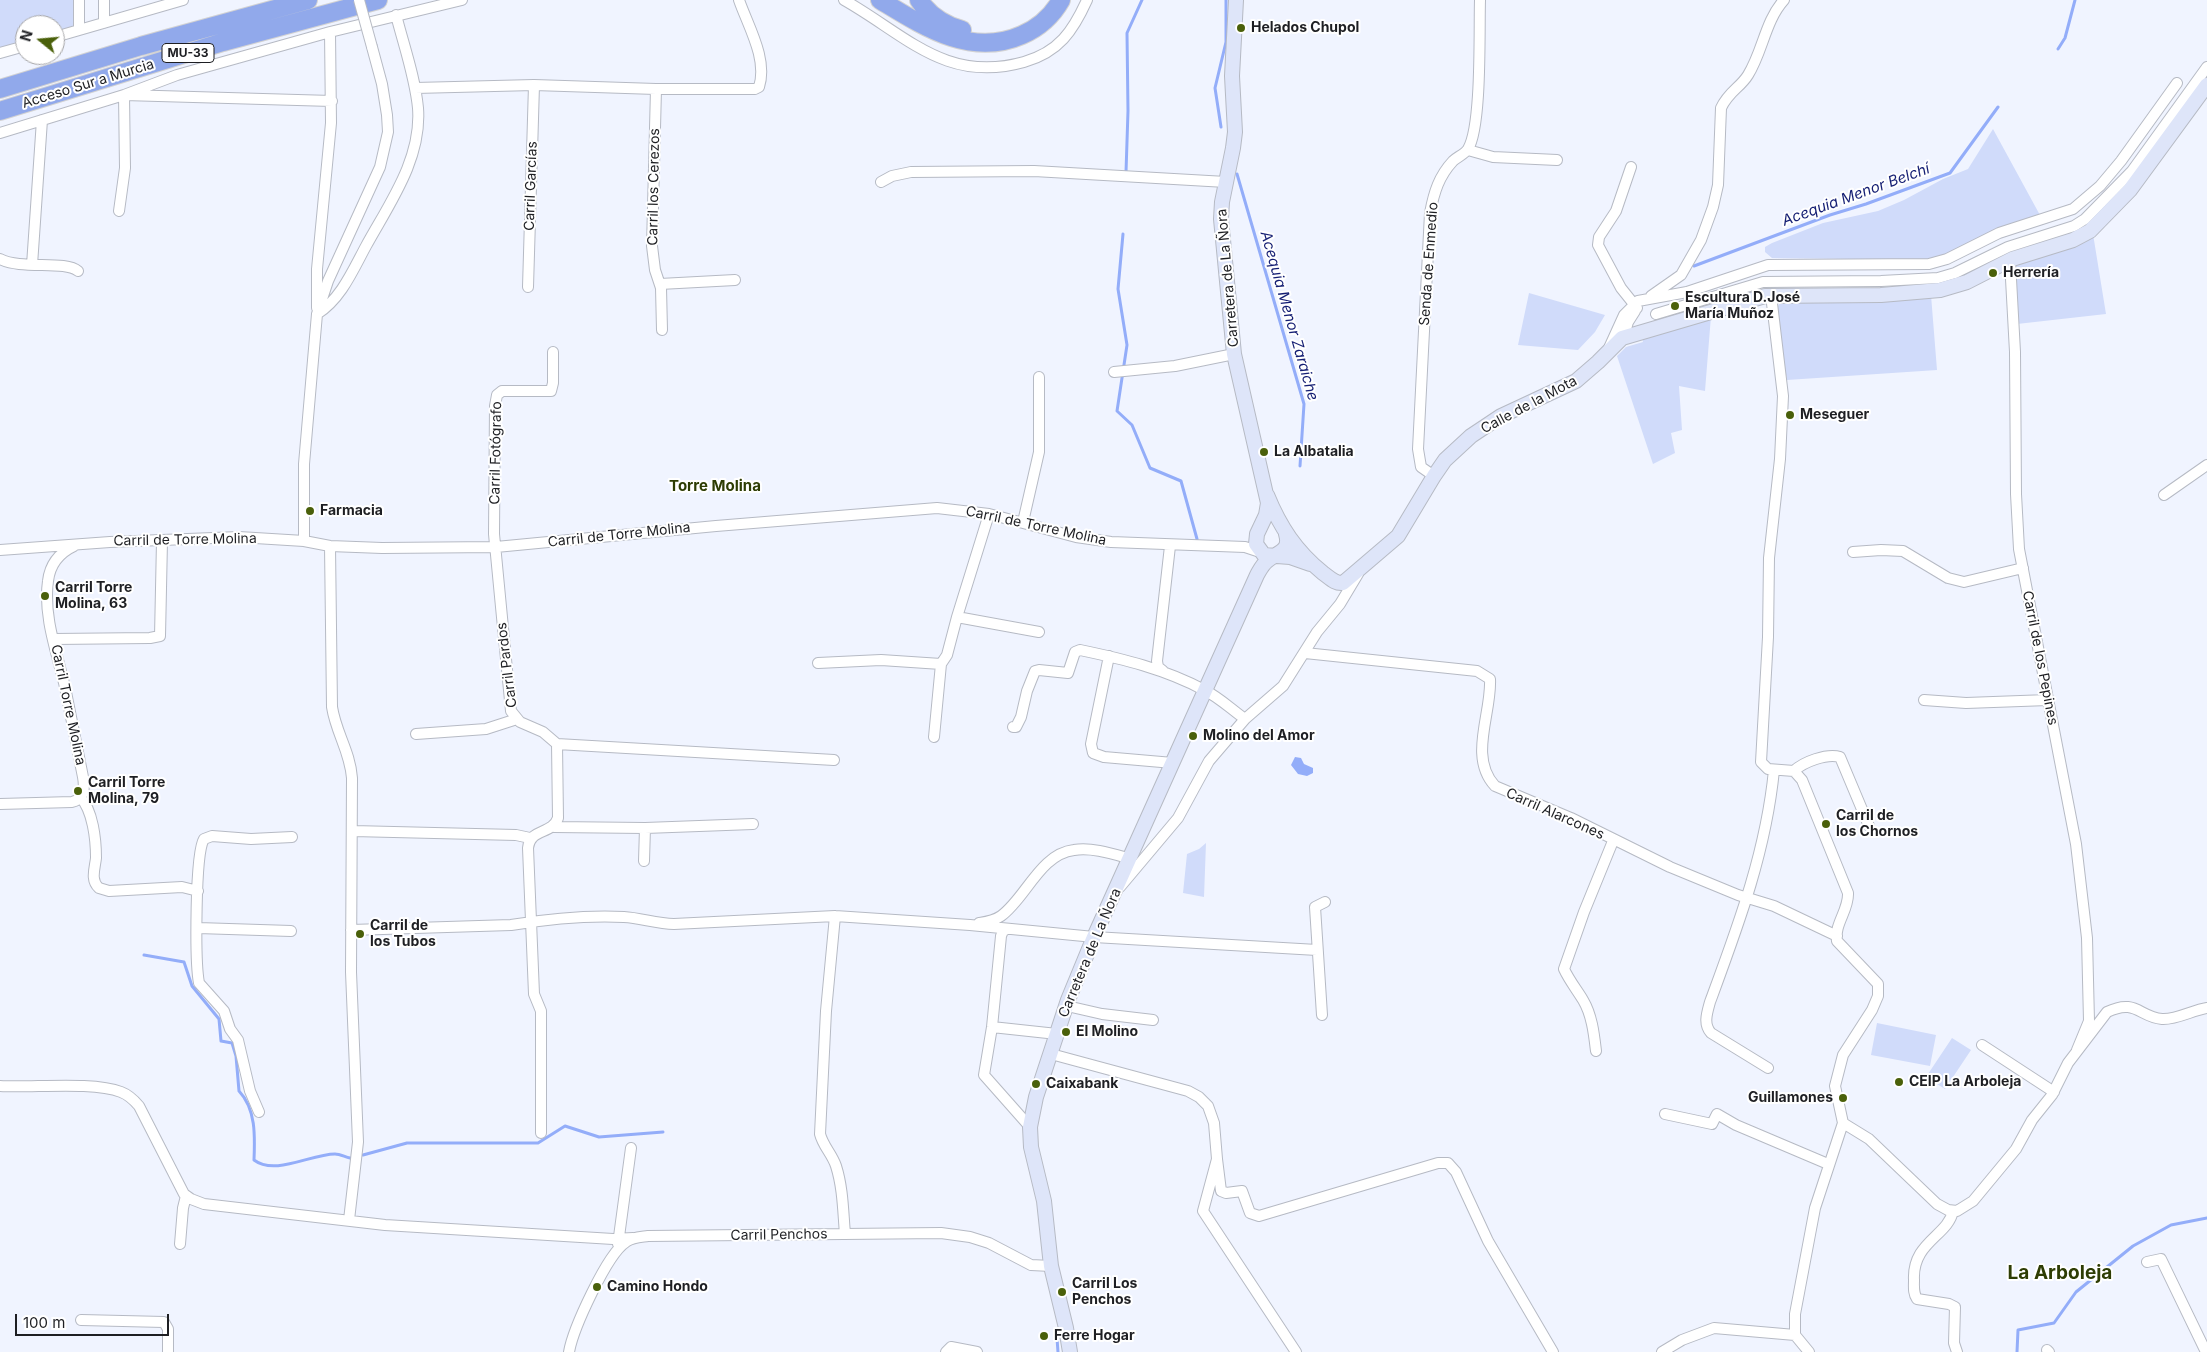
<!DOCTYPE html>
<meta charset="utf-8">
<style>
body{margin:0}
#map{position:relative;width:2207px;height:1352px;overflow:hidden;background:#f0f4ff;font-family:Inter,sans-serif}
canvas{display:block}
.north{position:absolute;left:15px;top:15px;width:50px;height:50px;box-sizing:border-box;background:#fff;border:1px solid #a5a5a7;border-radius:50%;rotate:287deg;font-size:14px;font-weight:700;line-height:20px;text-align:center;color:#1e1f23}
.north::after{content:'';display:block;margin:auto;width:18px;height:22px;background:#4a600a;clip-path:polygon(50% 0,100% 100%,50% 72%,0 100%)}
.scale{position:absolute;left:15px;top:1314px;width:154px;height:22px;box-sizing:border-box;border:2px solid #1e1f23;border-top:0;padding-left:6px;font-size:15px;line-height:18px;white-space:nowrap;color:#1e1f23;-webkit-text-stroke:4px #fff;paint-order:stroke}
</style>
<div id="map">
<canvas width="2207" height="1352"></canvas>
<div class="north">N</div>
<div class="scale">100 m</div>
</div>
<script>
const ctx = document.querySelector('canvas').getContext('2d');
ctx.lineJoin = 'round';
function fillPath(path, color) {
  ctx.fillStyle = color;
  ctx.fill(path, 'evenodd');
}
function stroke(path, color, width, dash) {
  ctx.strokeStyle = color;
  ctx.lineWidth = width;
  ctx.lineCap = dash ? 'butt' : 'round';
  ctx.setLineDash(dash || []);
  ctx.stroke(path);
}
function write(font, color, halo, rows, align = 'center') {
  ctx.font = font + ' Inter,sans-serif';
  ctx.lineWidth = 4;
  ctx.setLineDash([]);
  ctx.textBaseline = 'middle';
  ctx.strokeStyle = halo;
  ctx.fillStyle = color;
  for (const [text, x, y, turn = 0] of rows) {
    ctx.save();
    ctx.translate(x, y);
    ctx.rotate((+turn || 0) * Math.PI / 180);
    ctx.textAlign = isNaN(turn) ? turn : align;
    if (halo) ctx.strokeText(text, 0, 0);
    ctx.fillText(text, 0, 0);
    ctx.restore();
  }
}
fillPath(new Path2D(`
 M0 0H79V30L55 37V25H25V46L0 53Z
 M1993 129 2041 217 1997 228 1947 255 1927 260 1772 258 1765 252V247L1772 243 1823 223 1878 211 1904 200 1943 179 1968 169Z
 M2093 234 2106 314 2017 324 2014 263Z
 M1529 293 1605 315 1595 332 1578 350 1518 345Z
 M1931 295 1937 370 1787 380 1775 312 1779 304 1784 301Z
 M1711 316 1705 391 1679 386 1682 430 1671 433 1675 453 1653 464 1617 356 1626 347 1643 342 1642 336Z
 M1206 843 1204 897 1183 893 1187 854 1199 849Z
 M1877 1023 1936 1035 1930 1066 1871 1055Z
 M1952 1038 1971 1050 1945 1089 1926 1077Z`), '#d0dbfa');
fillPath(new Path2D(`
 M1295 757 1301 758 1304 764 1313 768V773L1307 776 1298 774 1291 765Z`), '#93adf9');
stroke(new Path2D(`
 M2058 49 2065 38 2075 0
 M1221 127 1215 88 1226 42V0
 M1126 172 1128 111 1127 33 1142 0
 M1237 174 1304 404 1300 466
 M1123 234 1118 289 1127 345 1117 411 1132 425 1150 468 1181 481 1197 539
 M1694 266 1830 215 1866 204 1950 173 1998 107
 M144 955 184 962 192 986 219 1019 221 1041 232 1043 236 1056 239 1091C256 1109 255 1136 254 1160 275 1176 311 1154 335 1154 340 1154 345 1157 350 1158
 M363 1155 407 1143H538L565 1126 599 1137 663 1132
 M1057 1338 1058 1352
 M2017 1352 2018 1330 2054 1323 2076 1292 2133 1246 2171 1225 2207 1218`), '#93adf9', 3);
const street = new Path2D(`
 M79 0V30
 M104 0V23
 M844 0C906 35 946 84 1024 62 1059 52 1073 31 1087 0
 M55 37 183 0
 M0 53 25 46
 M415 88 534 85 656 89H755L759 87C768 59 748 26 739 0
 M656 89 652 246 655 270 661 288 662 330
 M0 133 124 95 177 75 330 32 462 0
 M1468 150 1493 157 1557 160
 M1631 167 1616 211 1599 237 1598 245 1621 288 1637 308
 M881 182 892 176 911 172 1034 171 1226 182
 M119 211 125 168 124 95 332 101
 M0 259C21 270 65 260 78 271
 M2010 261 2015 352 2016 494 2019 549 2076 844 2087 938 2089 1021 2077 1050
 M32 265 42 120
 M660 284 735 280
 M528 287 534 85
 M1771 295 1783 396 1780 459 1769 558 1768 637 1761 762 1768 769 1794 771 1802 780 1848 893C1849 910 1834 924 1837 941L1878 984V996L1872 1010 1843 1055 1835 1086 1843 1123 1815 1208 1795 1314V1335L1809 1352
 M1651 296 1681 275 1701 240 1713 207 1718 185 1721 108C1729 91 1740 88 1748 75 1763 51 1765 21 1784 0
 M317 308V269L331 123 330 32
 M317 314C341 299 353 270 366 246 389 204 422 159 418 108 415 77 404 46 396 15
 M1656 314 1763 282 1881 281 1938 278 1955 273 2008 247 2074 226 2085 219 2132 171 2207 67
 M1624 336 1628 322 1635 311
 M1609 348 1624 315 1638 301 1687 292 1768 265 1929 264 1947 259 1999 233 2073 209 2100 186 2121 161 2177 83
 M1114 372 1175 366 1234 354
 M1434 476 1421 467 1418 449 1430 213C1434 192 1439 176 1453 161 1457 157 1465 154 1468 149 1482 126 1479 30 1480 0
 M2164 495 2207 465
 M1023 522 1039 452V377
 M304 541V464L317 314 328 281 380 167 388 132 387 115 382 84 372 47
 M330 546 332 707C336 733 350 751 352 778L351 972 358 1142 349 1220
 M0 550 110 542 239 537 304 541 330 546 382 548 496 547 716 526 937 508 989 514 1076 537 1111 542 1245 547 1260 552
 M1853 552 1881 550 1903 551 1948 578 1964 582 2023 568
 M957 617 989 514
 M54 639 150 638 160 636 162 541
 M1305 653 1477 671 1490 679C1492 713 1468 757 1495 786L1571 818 1670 867 1738 895 1774 906 1837 936
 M1109 656 1091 744 1093 753 1104 757 1173 763
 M818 663 881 660 941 664 934 737
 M941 664 947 655 957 617 1039 632
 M1163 671 1158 667 1157 661 1170 546
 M1924 700 1966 703 2048 700
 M1013 727H1016L1021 717 1027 691 1035 671 1039 670 1068 673 1075 652 1080 650C1123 659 1165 669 1204 690 1219 697 1232 710 1245 719
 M416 734 486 729 517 719
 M557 744 834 760
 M1794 771C1803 762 1827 753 1840 757L1869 826
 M80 797C93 810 96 840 96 858 95 868 90 880 99 888L109 891 182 887 198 891
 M0 804 72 802C84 799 85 788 83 777 77 747 71 717 65 687 57 653 43 616 48 581 50 564 59 553 74 546
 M554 827 645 828 644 861
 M645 828 753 824
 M353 831 516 835 530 838
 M1120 887 1178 818 1209 761 1245 719 1283 686 1317 632 1340 604 1358 574
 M835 916 826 1011 820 1134C823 1146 832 1154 836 1166 843 1188 843 1211 845 1234
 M979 923C986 922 994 921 1001 916 1026 898 1040 854 1074 850 1092 847 1113 854 1131 859
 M198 928 291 931
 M1007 929 1003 931 1001 936 992 1027 984 1075 1030 1127
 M351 930 511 925C548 919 586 915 624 917 641 918 657 924 674 924L835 916 970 925 1094 937 1317 950
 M1067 1006 1102 1014 1153 1020
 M1322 1015 1315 907 1325 902
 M992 1027 1057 1034
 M1982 1045 2054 1092
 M1596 1051C1594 1034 1592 1015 1583 1000 1577 990 1569 980 1564 969L1584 912 1613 841
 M1051 1054 1188 1091 1199 1097 1208 1106 1214 1123 1217 1159 1203 1211 1296 1352
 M1768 1068 1711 1033C1703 1024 1707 1013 1710 1002 1738 926 1766 852 1774 770
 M0 1086C32 1088 93 1081 121 1092 129 1095 134 1100 139 1106L184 1194 191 1199 204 1204 385 1225 613 1239 633 1238
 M259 1112 250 1091 238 1040 230 1029 224 1011 199 983C195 962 195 853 204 839L212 836 251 839 292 837
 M1665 1114 1712 1124 1717 1114 1736 1125 1828 1164
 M1843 1123 1869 1139 1937 1204 1948 1210 1957 1211 1973 1201 2016 1149 2032 1120 2052 1095 2068 1063 2107 1012C2136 998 2139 1017 2162 1019 2176 1020 2193 1010 2207 1008
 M541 1133V1011L534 994 528 848C530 828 552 835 558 818L557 744 543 732 520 722 511 711 494 534 495 406 497 395 502 391H551L553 383V352
 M1217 1159 1221 1191 1226 1193 1242 1191 1250 1213 1259 1216 1438 1163H1448L1456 1172 1488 1241 1553 1352
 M1953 1211C1948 1236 1912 1242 1914 1280 1914 1287 1913 1293 1917 1299L1949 1304 1955 1307 1954 1343 1957 1352
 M180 1244 183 1208 186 1196
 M618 1244 631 1148
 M2147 1262 2161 1259 2206 1352
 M81 1320 164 1322 168 1329V1352
 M2047 1350 2049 1352
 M569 1352C573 1329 607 1254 626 1242 632 1237 641 1237 648 1236L941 1233 970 1237 989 1243 1031 1265 1051 1266
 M946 1352 951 1347 977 1352
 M1662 1352 1682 1340 1714 1328 1795 1335`);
const secondary = new Path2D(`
 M1236 0 1232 76 1235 132 1233 148 1222 202 1221 219 1234 354 1268 503 1266 515 1257 534 1256 544 1264 555 1290 557 1310 564
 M1267 495C1280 527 1296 551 1323 573 1330 578 1335 584 1343 583L1398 536 1434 476 1445 460 1471 436 1501 416 1576 381 1598 362 1622 338 1765 296 1881 295 1940 290 1967 282 2012 259 2073 240 2090 231 2130 190 2207 85
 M1070 1352 1066 1328 1051 1266 1044 1201 1031 1147 1030 1127 1036 1097 1068 1000 1094 937 1257 575C1260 570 1262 565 1267 561 1278 552 1291 551 1286 534`);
const highway = new Path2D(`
 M880 0C923 26 970 58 1022 35 1038 28 1052 16 1061 0
 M919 0C929 15 944 25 962 30
 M0 89 141 46 308 0
 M0 111 223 42 378 0`);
stroke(street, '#b6bac4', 12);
stroke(secondary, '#b6bac4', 16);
stroke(highway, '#d2d2d3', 20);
stroke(street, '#fff', 10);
stroke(secondary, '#dee5f9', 14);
stroke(highway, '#91a9eb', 18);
const streetBridge = new Path2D(`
 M359 0 372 47`);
stroke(streetBridge, '#b6bac4', 12, []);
stroke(streetBridge, '#fff', 10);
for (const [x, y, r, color] of [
 [1241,28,5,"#4a600a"],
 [1993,273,5,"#4a600a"],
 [1675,306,5,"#4a600a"],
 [1790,415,5,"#4a600a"],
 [1264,452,5,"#4a600a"],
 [310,511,5,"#4a600a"],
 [45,596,5,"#4a600a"],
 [1193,736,5,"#4a600a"],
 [78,791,5,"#4a600a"],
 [1826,824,5,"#4a600a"],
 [360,934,5,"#4a600a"],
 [1066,1032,5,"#4a600a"],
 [1899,1082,5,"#4a600a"],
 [1036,1084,5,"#4a600a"],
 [1843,1098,5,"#4a600a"],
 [597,1287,5,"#4a600a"],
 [1062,1292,5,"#4a600a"],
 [1044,1336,5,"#4a600a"]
]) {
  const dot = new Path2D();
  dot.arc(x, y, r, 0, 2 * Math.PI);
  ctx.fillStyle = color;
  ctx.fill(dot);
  stroke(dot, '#fff', 2);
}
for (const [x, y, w] of [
 [188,53,52]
]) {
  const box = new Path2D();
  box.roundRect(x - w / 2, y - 9.5, w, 19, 4);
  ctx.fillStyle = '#fff';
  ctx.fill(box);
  stroke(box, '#1e1f23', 1);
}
write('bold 12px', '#1e1f23', null, [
 ["MU-33",188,53]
]);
write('bold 14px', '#1e1f23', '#fff', [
 ["Helados Chupol",1251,28],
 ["Herrería",2003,273],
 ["Escultura D.José",1685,298],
 ["María Muñoz",1685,314],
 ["Meseguer",1800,415],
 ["La Albatalia",1274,452],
 ["Farmacia",320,511],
 ["Carril Torre",55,588],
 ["Molina, 63",55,604],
 ["Molino del Amor",1203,736],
 ["Carril Torre",88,783],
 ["Molina, 79",88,799],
 ["Carril de",1836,816],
 ["los Chornos",1836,832],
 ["Carril de",370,926],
 ["los Tubos",370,942],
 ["El Molino",1076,1032],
 ["CEIP La Arboleja",1909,1082],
 ["Caixabank",1046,1084],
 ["Guillamones",1833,1098,"right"],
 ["Carril Los",1072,1284],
 ["Penchos",1072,1300],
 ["Camino Hondo",607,1287],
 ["Ferre Hogar",1054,1336]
], 'left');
write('14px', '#1e1f23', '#fff', [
 ["Acceso Sur a Murcia",88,84,-17],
 ["Carril Garcías",531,186,-88],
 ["Carril los Cerezos",654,187,-89],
 ["Senda de Enmedio",1429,264,-86],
 ["Carretera de La Ñora",1228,278,-95],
 ["Calle de la Mota",1529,405,-28],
 ["Carril Fotógrafo",496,453,-89],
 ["Carril de Torre Molina",1036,526,12],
 ["Carril de Torre Molina",619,535,-6],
 ["Carril de Torre Molina",185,540,-1],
 ["Carril de los Pepines",2040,658,79],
 ["Carril Pardos",507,665,-97],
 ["Carril Torre Molina",68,705,78],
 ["Carril Alarcones",1555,814,24],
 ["Carretera de La Ñora",1090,953,-67],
 ["Carril Penchos",779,1235,-1]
]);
write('italic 15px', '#141e73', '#fff', [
 ["Acequia Menor Belchí",1856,195,-20],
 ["Acequia Menor Zaraiche",1289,316,74]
]);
write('bold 15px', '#2e3d04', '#fff', [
 ["Torre Molina",715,486]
]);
write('bold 19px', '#2e3d04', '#fff', [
 ["La Arboleja",2060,1273]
]);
</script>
